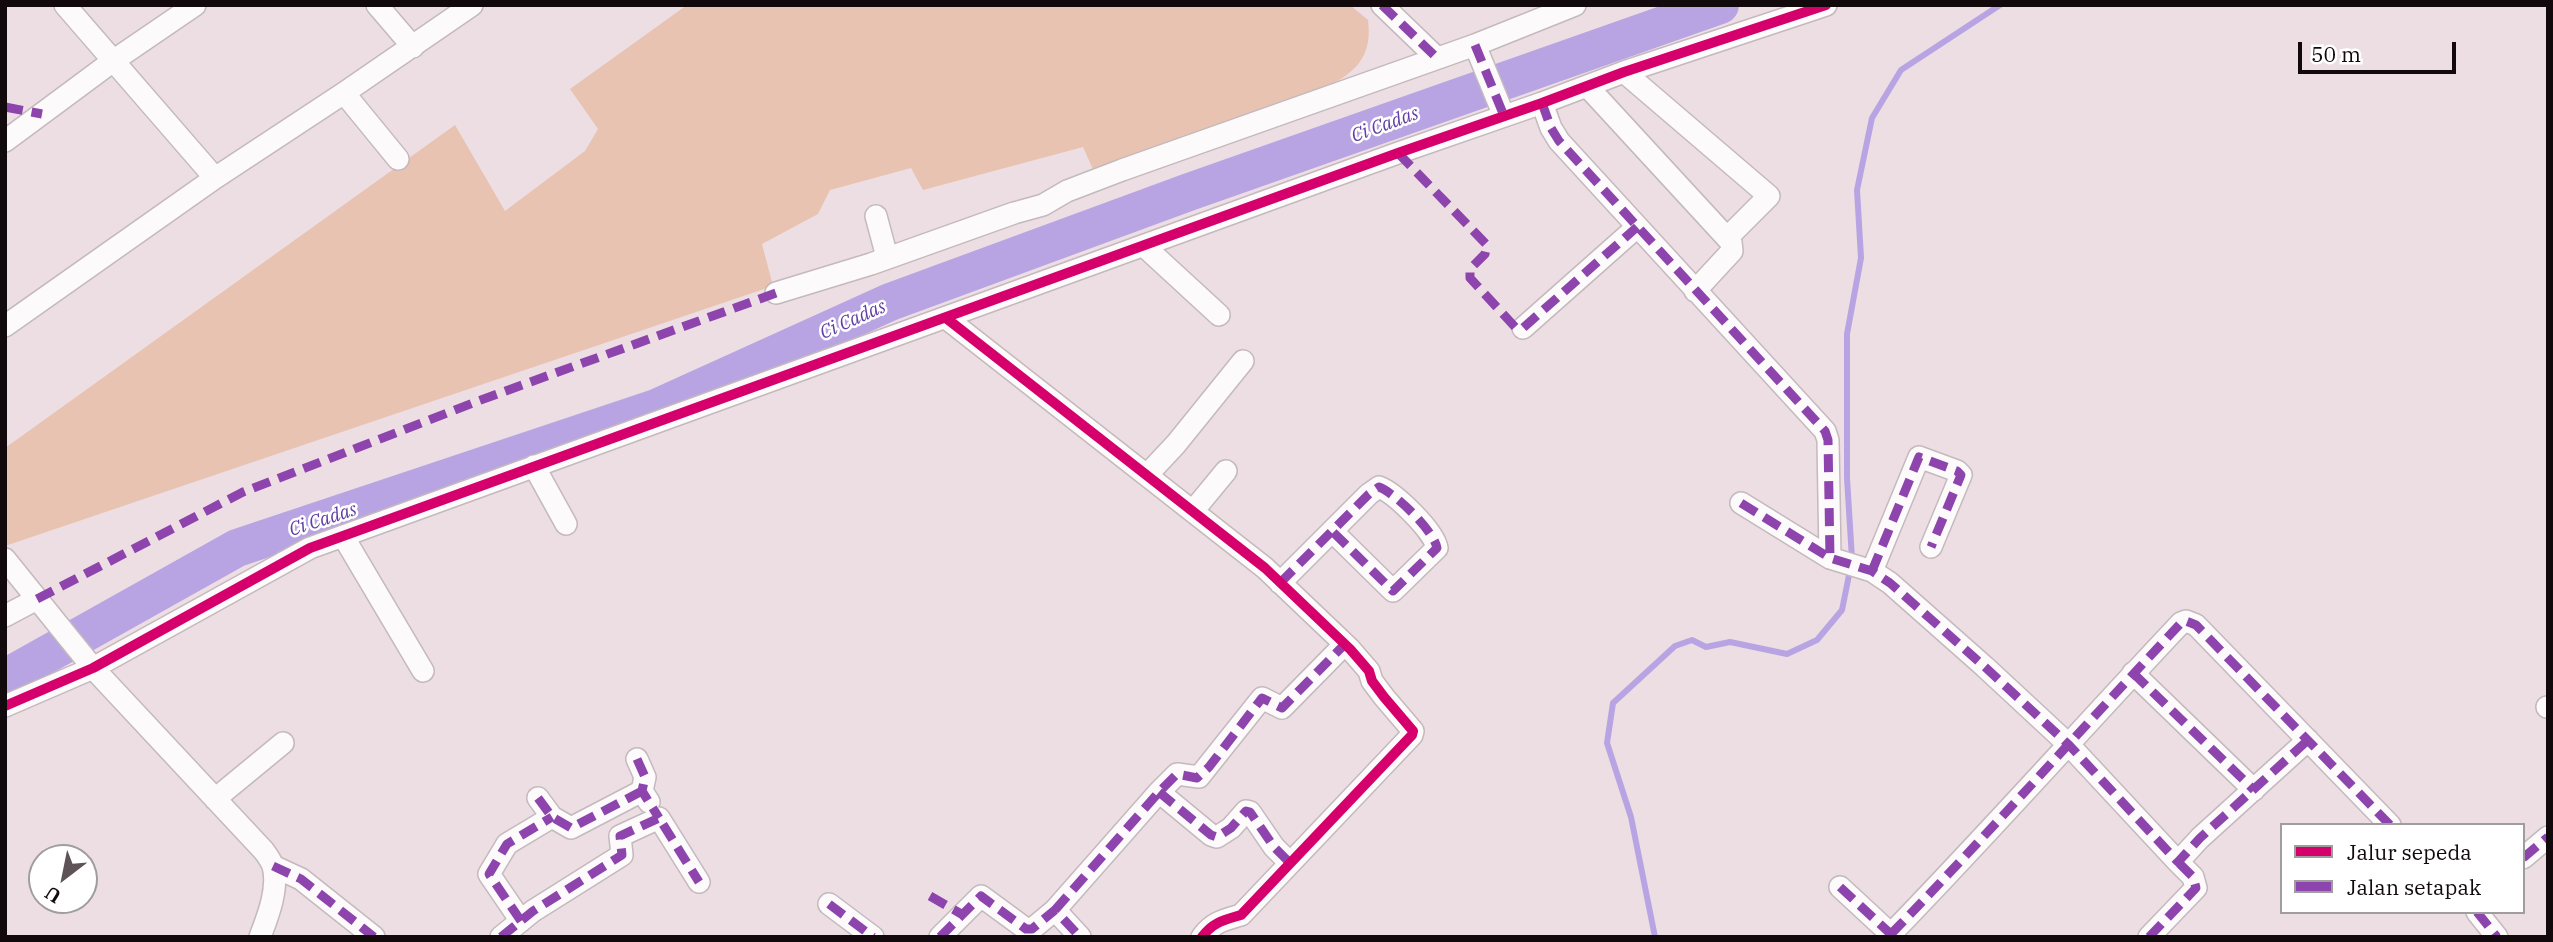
<!DOCTYPE html>
<style>
body{margin:0}
#map{position:relative;width:2553px;height:942px;overflow:hidden;background:#eddee3;font-family:"IBM Plex Serif",serif}
canvas{display:block}
.frame{position:absolute;inset:0;border:7px solid #11090c;pointer-events:none}
.legend{position:absolute;left:2280px;top:823px;width:245px;height:91px;box-sizing:border-box;background:#fff;border:2px solid #a09d9e;margin:0;padding:9px 12px;list-style:none;font-size:21px;color:#11090c}
.legend li{display:flex;align-items:center;gap:14px;height:35px}
.legend b{width:35px;border:2px solid #a09d9e}
.north{position:absolute;left:28px;top:844px;width:70px;height:70px;box-sizing:border-box;background:#fff;border:2px solid #a09d9e;border-radius:50%;rotate:212deg;font-size:19px;font-weight:700;line-height:28px;text-align:center;color:#11090c}
.north::after{content:'';display:block;margin:auto;width:24px;height:32px;background:#5e5457;clip-path:polygon(50% 0,100% 100%,50% 72%,0 100%)}
.scale{position:absolute;left:2298px;top:42px;width:158px;height:32px;box-sizing:border-box;border:4px solid #11090c;border-top:0;padding-left:9px;font-size:21px;line-height:24px;white-space:nowrap;color:#11090c;-webkit-text-stroke:5px #fff;paint-order:stroke}
</style>
<div id="map">
<canvas width="2553" height="942"></canvas>
<div class="frame"></div>
<ul class="legend">
<li><b style="height:9px;background:#d6006c"></b>Jalur sepeda</li>
<li><b style="height:9px;background:#8e44ad"></b>Jalan setapak</li>
</ul>
<div class="north">U</div>
<div class="scale">50 m</div>
</div>
<script>
const ctx = document.querySelector('canvas').getContext('2d');
ctx.lineJoin = 'round';
function fillPath(path, color) {
  ctx.fillStyle = color;
  ctx.fill(path, 'evenodd');
}
function stroke(path, color, width, dash) {
  ctx.strokeStyle = color;
  ctx.lineWidth = width;
  ctx.lineCap = dash ? 'butt' : 'round';
  ctx.setLineDash(dash || []);
  ctx.stroke(path);
}
function write(font, color, halo, rows, align = 'center') {
  ctx.font = font + ' "IBM Plex Serif",serif';
  ctx.lineWidth = 5;
  ctx.setLineDash([]);
  ctx.textBaseline = 'middle';
  ctx.strokeStyle = halo;
  ctx.fillStyle = color;
  for (const [text, x, y, turn = 0] of rows) {
    ctx.save();
    ctx.translate(x, y);
    ctx.rotate((+turn || 0) * Math.PI / 180);
    ctx.textAlign = isNaN(turn) ? turn : align;
    if (halo) ctx.strokeText(text, 0, 0);
    ctx.fillText(text, 0, 0);
    ctx.restore();
  }
}
fillPath(new Path2D(`
 M687 5H1350L1368 20C1374 65 1346 77 1312 95L1095 174 1083 147 923 190 911 168 830 190 818 214 762 244 773 286 5 546V448L455 125 505 211 585 151 598 129 570 89Z`), '#e8c3b2');
stroke(new Path2D(`
 M1852 559 1847 478V334L1861 258 1857 190 1872 118 1901 70 2000 5
 M1655 937 1631 817 1607 743 1613 703 1675 646 1692 640 1706 647 1730 642 1787 654 1817 640 1842 610 1850 570`), '#b8a4e3', 6);
stroke(new Path2D(`
 M5 678 237 548 656 408 890 302 1189 192 1720 5`), '#b8a4e3', 38);
const minor = new Path2D(`
 M377 5 413 47
 M1382 5 1436 57
 M1475 45 1504 116
 M1624 72 1769 196 1727 238 1731 242 1732 251 1695 291
 M1587 86 1727 238
 M344 93 398 159
 M1542 103 1551 128 1559 141 1825 431 1828 440 1830 558
 M5 141 113 61 195 5
 M215 178 344 93 472 5
 M876 216 887 257
 M1144 246 1219 315
 M776 293 871 264 1014 213 1043 205 1067 191 1122 170 1475 45 1575 5
 M946 318 1265 568 1350 649 1369 671 1372 681 1384 697 1413 731 1412 735 1241 915C1224 920 1213 922 1202 937
 M5 326 215 178 65 5
 M1523 328 1637 227
 M534 466 566 524
 M1147 475 1176 444 1243 361
 M1741 503 1830 558 1872 571 1890 583 1985 667 2069 745 2178 862 2200 838 2308 740
 M1193 511 1226 471
 M343 536 423 671
 M5 559 93 668 264 851C267 855 271 861 273 866 279 888 268 916 260 937
 M1872 571 1919 457 1957 471 1961 475 1931 547
 M1280 583 1369 494 1379 487C1395 493 1434 531 1437 548L1393 591 1332 531
 M5 616 37 599
 M2133 673 2254 790
 M5 706 93 668 310 548 1398 153 1542 103 1624 72 1826 5
 M2547 707H2548
 M637 759 645 777 642 791 649 802
 M1159 792 1211 835 1217 837 1231 828 1246 811 1250 812 1274 847 1290 863
 M538 798 552 817 571 828 642 791
 M215 799 283 743
 M2523 858 2548 837
 M273 866 301 879 374 937
 M1840 887 1894 937
 M829 904 873 937
 M1055 910 1159 792 1177 774 1199 777 1262 698 1282 708 1344 645
 M2477 912 2497 937
 M521 921 489 874 507 844 552 817
 M1891 934C1990 832 2084 726 2181 623L2186 621 2196 625 2390 825
 M501 937 533 911 622 855 620 836 659 818 699 882
 M940 937 981 896 1026 929H1032L1055 910 1080 937
 M2149 937 2196 888 2193 877 2178 862`);
stroke(minor, '#c4b9bc', 24);
stroke(minor, '#fcfafb', 21);
stroke(new Path2D(`
 M1382 5 1436 57
 M1475 45 1504 116
 M1542 103 1551 128 1559 141 1825 431 1828 440 1830 558
 M5 107 42 114
 M1398 153 1487 245 1485 254 1470 269V278L1516 328H1523L1637 227
 M1741 503 1830 558 1872 571 1890 583 1985 667 2069 745 2178 862 2200 838 2308 740
 M1872 571 1919 457 1957 471 1961 475 1931 547
 M1280 583 1369 494 1379 487C1395 493 1434 531 1437 548L1393 591 1332 531
 M37 599 243 492 478 401 776 293
 M2133 673 2254 790
 M2547 707H2548
 M637 759 645 777 642 791 659 818
 M1159 792 1211 835 1217 837 1231 828 1246 811 1250 812 1274 847 1290 863
 M538 798 552 817 571 828 642 791
 M2523 858 2548 837
 M273 866 301 879 374 937
 M1840 887 1894 937
 M930 896 963 915
 M829 904 873 937
 M1055 910 1159 792 1177 774 1197 778 1209 767 1262 698 1282 708 1344 645 1350 649
 M2477 912 2497 937
 M521 921 489 874 507 844 552 817
 M1891 934C1990 832 2084 726 2181 623L2186 621 2196 625 2390 825
 M501 937 533 911 622 855 620 836 659 818 699 882
 M940 937 981 896 1026 929H1032L1055 910 1080 937
 M2149 937 2196 888 2193 877 2178 862`), '#8e44ad', 9, [18, 9]);
stroke(new Path2D(`
 M946 318 1265 568 1350 649 1369 671 1372 681 1384 697 1413 731 1412 735 1241 915C1224 920 1213 922 1202 937
 M5 706 93 668 310 548 1398 153 1542 103 1624 72 1826 5`), '#d6006c', 10);
write('italic 19px', '#603da4', '#fff', [
 ["Ci Cadas",1385,125,-20],
 ["Ci Cadas",853,320,-24],
 ["Ci Cadas",323,520,-18]
]);
</script>
